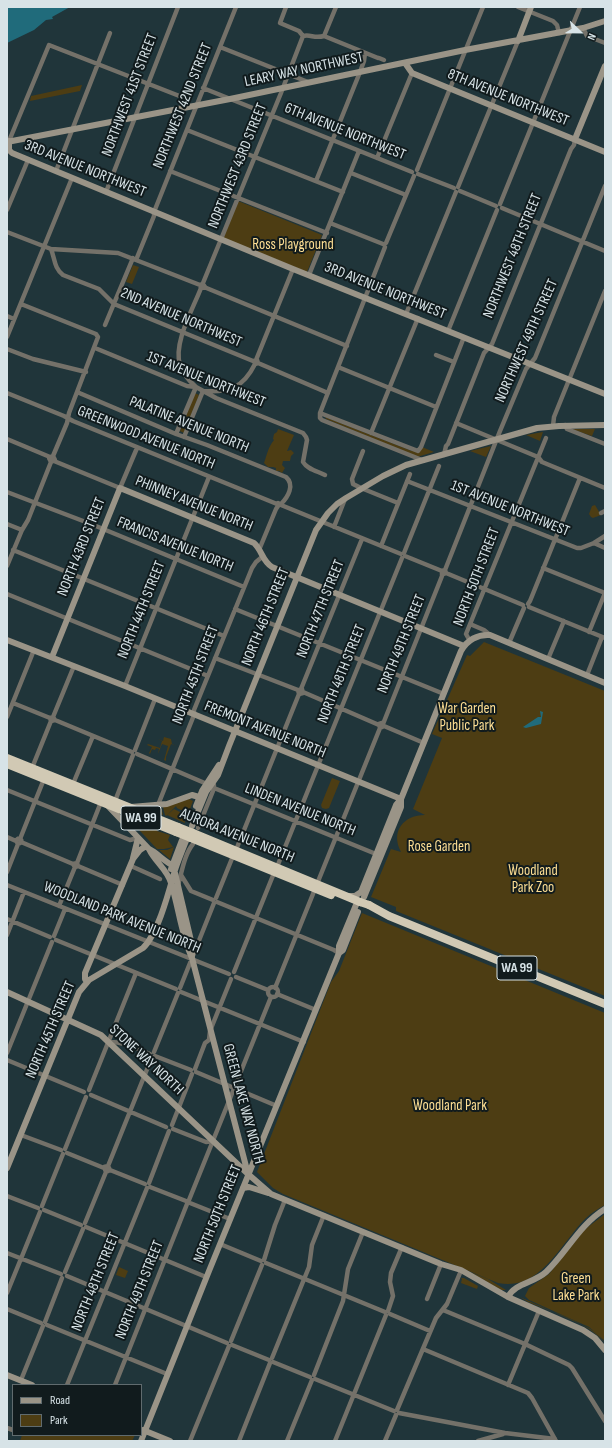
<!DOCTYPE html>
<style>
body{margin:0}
#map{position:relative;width:612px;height:1448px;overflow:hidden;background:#20353a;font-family:"Sofia Sans Condensed",sans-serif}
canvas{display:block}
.frame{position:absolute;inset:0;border:8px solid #d7e3e7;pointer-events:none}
.legend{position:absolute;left:12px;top:1384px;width:130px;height:52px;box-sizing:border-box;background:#111b1d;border:1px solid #606b6e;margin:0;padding:5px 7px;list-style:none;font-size:12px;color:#d7e3e7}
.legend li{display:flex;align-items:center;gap:8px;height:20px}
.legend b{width:20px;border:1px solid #606b6e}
.north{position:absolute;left:560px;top:12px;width:40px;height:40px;-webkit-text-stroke:3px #111b1d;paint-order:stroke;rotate:112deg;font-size:11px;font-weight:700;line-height:16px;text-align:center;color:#d7e3e7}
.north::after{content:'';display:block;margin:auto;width:14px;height:18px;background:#d7e3e7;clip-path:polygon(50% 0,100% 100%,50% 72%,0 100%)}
</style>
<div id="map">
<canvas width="612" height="1448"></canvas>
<div class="frame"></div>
<ul class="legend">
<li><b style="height:5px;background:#9a9487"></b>Road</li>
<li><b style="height:11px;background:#4d3d13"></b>Park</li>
</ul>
<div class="north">N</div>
</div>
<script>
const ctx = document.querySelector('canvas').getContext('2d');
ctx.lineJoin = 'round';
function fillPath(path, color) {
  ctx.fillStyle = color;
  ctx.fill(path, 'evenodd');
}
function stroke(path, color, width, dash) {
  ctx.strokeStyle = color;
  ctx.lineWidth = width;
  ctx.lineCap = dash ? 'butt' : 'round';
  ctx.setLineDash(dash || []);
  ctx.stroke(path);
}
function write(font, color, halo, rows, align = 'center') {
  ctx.font = font + ' "Sofia Sans Condensed",sans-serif';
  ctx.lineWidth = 4;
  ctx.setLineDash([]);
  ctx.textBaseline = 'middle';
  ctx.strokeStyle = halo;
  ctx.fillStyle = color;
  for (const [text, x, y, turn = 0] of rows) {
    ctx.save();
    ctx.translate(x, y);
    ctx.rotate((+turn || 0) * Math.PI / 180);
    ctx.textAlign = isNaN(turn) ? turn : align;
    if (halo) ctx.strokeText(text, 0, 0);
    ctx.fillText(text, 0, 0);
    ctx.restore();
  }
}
fillPath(new Path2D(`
 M82 85 80 91 30 101 31 96Z
 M238 201 322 235 307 272 223 238Z
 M133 265 139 267 132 284 126 282Z
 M195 393 199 395 184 433 180 431Z
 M325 417 412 451 422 447 434 452 417 457 326 419Z
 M278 429 294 435 287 451 291 450 294 453 291 456 290 461H283L282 465 285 468 282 473 279 471H276V468L273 467H268L264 463C267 455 268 447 274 440L273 439 274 434 277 432Z
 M571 429H595L592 436Z
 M543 432 540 441 526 435Z
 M491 446 486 457 470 451Z
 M595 505 601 515 593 518 591 517 589 514 592 506Z
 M484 642 605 691V996L396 911V907L371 897 391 849 401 852C390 831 404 815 425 815L413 809 442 738 432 734 467 655 470 656Z
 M164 737 171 739 172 744 177 746 171 744 166 757V761L164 760 168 746 162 744 158 754 159 749 156 748 155 750 152 749 150 754 149 753 152 747 147 745 148 744 160 748 162 741 158 739 163 741Z
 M332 778 340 781 329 808 326 809 322 808 321 805Z
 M189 799 193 801 187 817H186L183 811 177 808 176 806 166 816 165 815 163 807Z
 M161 807 163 815 157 813V814L150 810V808Z
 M174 809 182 813 185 819 183 820 185 821V823L167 815Z
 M127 817 151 827V828L154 830 155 829 157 830V831L170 835 168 840 173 847 164 849H157Z
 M174 847 170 859 159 850H167Z
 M362 913 605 1013V1205C598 1209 591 1213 585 1219 561 1243 540 1292 498 1283L283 1194 273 1188 257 1172 331 982 339 971Z
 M605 1214V1341L589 1327 529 1300 525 1296 529 1288 549 1274 584 1230Z
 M119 1267 128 1271 125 1278 116 1275Z
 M470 1272 488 1279 506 1290H501Z
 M461 1278H464L478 1286 477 1289 461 1283 462 1279Z
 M520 1297 589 1328C595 1332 601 1337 605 1343 586 1321 554 1313 528 1302Z
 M22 1435H135L132 1441H20Z`), '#4d3d13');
fillPath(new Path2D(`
 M7 7H70L52 17 53 19 46 20 34 30 7 43Z
 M540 711 543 712 541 724 526 728 523 727 538 717H541Z
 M533 867 535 868V872L530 878 528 877 529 868Z`), '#206b7b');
stroke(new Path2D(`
 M286 7 280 23 299 31 303 36
 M518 7 553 21 557 25 559 33
 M583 28 587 36 605 43
 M303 36C311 34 314 39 324 36L378 58
 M324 36 336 7
 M220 47 308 82
 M379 58 384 60
 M203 88 412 172
 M187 130 343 192
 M9 141 49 45 182 97 186 107
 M377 158 412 73
 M417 170 483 7
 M56 171 110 33
 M170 171 327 233
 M351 173 406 195
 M418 174 454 188
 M316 181 360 72 364 61 365 53
 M458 187 518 41
 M460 191 496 206
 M106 192 178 7
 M500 204 580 7
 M502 208 605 251
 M7 210 28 160
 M330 223 383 244
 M7 232 51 249C55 259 54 268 63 275L99 289 114 304 253 361
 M386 243 414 176
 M385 247 320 413V418L322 420 422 460
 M51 249 118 253 200 285
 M136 260 154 216V212L236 7
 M309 275 359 151
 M203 283 281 93 303 36
 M204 287 347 346
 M21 304 96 334 98 337 69 413 67 423 53 456
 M406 314 456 192
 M7 316 14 319
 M105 325 133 258
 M448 331 497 210
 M7 337 72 178
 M95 348 187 386 196 387 216 398 303 433 306 437 307 440 303 462C307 469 317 471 325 475
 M7 349 33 359 86 372
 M436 355 454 362
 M256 360 293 269
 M258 363 328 393
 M338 367 436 407
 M77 392 176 434 207 445 286 477C295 485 288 497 281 504
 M7 393 64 416 73 421 277 504
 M320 413 418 451 421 447 464 337
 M456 423 538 457 542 462 605 488
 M565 425 567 429 605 444
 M553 426 554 417 605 291
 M371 433 418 318
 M176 434 196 387C189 381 183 373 180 365 173 343 193 309 201 288L205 287 203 284 200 285 201 288
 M184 437 203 391C229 393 243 388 255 364L258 363 257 360 254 361 255 364
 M7 439 50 457
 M363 451 352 479 353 484 361 488 398 503
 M444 455 446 446 448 444 484 353 492 344 571 149 574 145 575 139
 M54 461 120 488 137 448
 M407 481 577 548H581L594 543 605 548
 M7 492 91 524 244 587
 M281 505 401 554
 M601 513 605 511
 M7 524 22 530
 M334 527 345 499
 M594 543 605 536
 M381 546 410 474
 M13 550 224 636
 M259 550 276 509 278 506V503
 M404 553 439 466
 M405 556 442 571
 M7 566 22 530 28 520 51 462 55 460 53 456 49 458 51 462
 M543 568 605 593
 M445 570 500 431 526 369 535 358 605 186
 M446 573 523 605
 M7 594 208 676
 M528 604 530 601 580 478
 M529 607 605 638
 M235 609 444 694
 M470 624 484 630 490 635
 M589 632 605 593
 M470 641 466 634 546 438
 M509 643 524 608
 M215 658 298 690
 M548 659 564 621
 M587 675 602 637
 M125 686 209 477
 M301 689 362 539
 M303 692 379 725
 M13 703 50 718
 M7 717 34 650
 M53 717 74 666
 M55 720 132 752
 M383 724 442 576V571L445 570 446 573 443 574
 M384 726 424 743
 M135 750 155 699
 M137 754 207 784
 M32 768 51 721 50 718 53 717 55 720 51 721
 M73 784 93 736
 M214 788 376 854
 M7 790 130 840 138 838
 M115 801 133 755
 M158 805 194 715V710L252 568 256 562 262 557
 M198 828 213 791 214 785
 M7 837 16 841
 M16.5 841a2.5 2.5 0 1 1 5 0a2.5 2.5 0 1 1-5 0Z
 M20 839 44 779
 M21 842 73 864
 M236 850 299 694 298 690 302 689 303 693 299 694
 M77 863 101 802
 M78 866 123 885
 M131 866 160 879
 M277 867 402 558
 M7 872 18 844
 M181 875 191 891 213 900
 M317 884 380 728 379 724 382 723 384 726 380 728
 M7 885 229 974
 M178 885C182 872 184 855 193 844
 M216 898 233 856
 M217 902 334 950 339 953
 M59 906 75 867 78 866 77 863 73 864 75 867
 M7 919 50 937
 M7 935 24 892
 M54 936 65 909
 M56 940 176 989
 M234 972 274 873
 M236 977 268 990
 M268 992a5 5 0 1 1 10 0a5 5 0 1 1-10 0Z
 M180 988 214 903
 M275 988 315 889
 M181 992 304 1042
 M277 994 316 1010
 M108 1042C123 1041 137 1049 150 1054
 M154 1052 178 993
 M7 1053 52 942
 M155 1056 191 1070
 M7 1060 84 1092
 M195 1069 205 1043 209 1040 210 1031 231 979
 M196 1072 277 1106
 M89 1090 136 973
 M91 1095 166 1127
 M172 1125 192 1074
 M173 1129 206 1142 214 1141
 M21 1135 61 1150
 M65 1149 86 1097
 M67 1153 104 1168
 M108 1166 152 1057
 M110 1170 145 1184
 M149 1183 169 1131
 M150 1187 186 1201
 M7 1196 38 1208
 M189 1200 271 997
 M190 1203 230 1219
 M42 1206 63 1154
 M44 1210 81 1225
 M85 1223 106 1172 104 1167 108 1166 110 1170 106 1172
 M86 1227 206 1277
 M220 1244 261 1261
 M7 1253 61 1274
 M264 1260 275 1225 285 1200
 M266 1263 385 1312
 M65 1272 83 1229
 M67 1276 227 1343
 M7 1293 40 1212
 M427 1299 441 1264
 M7 1309 41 1323
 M443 1310 525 1344 569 1365 572 1368 605 1421
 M388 1311 393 1296 390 1282 391 1273 402 1247
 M390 1314 430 1331
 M45 1322 62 1278
 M47 1325 167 1374
 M231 1341 262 1265
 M232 1345 269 1360
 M423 1349 528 1393 532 1398 556 1441
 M272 1358 309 1267 312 1245 324 1215
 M273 1362 310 1377
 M314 1375 343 1301 348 1269 363 1232
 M315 1379 394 1411
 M21 1380 43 1326
 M67 1385 147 1188
 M115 1385 187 1204
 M508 1385 539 1311
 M397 1410 436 1318 447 1304 460 1273
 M399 1413 505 1433 555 1439
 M7 1428 13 1430
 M190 1441 229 1346
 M239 1441 270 1363
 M287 1441 312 1380
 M335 1441 386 1315
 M385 1441 396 1415
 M478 1441 503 1434`), '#747169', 4.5);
stroke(new Path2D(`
 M518 41 531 7
 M405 63 412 73 605 152
 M575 139 605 66
 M9 141V150L12 153 293 269 605 394
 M7 142 230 99 465 50 583 28 605 21
 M7 640 125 686 401 799
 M52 657 120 488 254 543C262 550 262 561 272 567L464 646
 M108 806 149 849C159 854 165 863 176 867
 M196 806 202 791 219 765
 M131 807 167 804 192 795 199 797
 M192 826 206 792 218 775 229 746 316 530 328 513 337 504 346 498 383 476 406 465 537 428 559 426 605 425
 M149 849C155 862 167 869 171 883 179 908 181 934 192 958L248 1174
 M133 858 138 838
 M171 869 182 840
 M175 873 192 945V956
 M347 896H355L361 892 396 805 401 799 461 651C467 640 478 634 490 635L605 683
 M364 897 401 807V799
 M339 953 343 950 358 912
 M87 982 85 979V973L133 859 140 850 146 846
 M7 992 101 1035 248 1174 271 1194 441 1264 461 1270 508 1297 583 1330 595 1338 605 1350
 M7 1168 79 992 89 980 143 948C158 934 169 891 175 870 178 861 182 851 186 841
 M243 1188 249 1187 268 1193
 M508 1297C515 1283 534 1283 546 1272 567 1252 579 1225 605 1209
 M7 1375 32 1385
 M143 1430 170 1441
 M141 1441 209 1271 339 953V946L356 905`), '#9a9487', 6);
stroke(new Path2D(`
 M7 758 178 827
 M7 764 176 832
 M193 833 360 902
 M191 838 331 895
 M369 905 389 916 605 1004`), '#d1c9b4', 8);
stroke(new Path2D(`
 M178 827 193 833
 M176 832 191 838
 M360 902 369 905`), '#d1c9b4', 8);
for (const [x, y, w] of [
 [141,818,40],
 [517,968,40]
]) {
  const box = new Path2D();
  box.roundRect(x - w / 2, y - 12, w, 24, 3);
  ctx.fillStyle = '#111b1d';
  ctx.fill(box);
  stroke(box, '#d7e3e7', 1);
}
write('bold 14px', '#d7e3e7', null, [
 ["WA 99",141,818],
 ["WA 99",517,968]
]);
write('15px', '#d7e3e7', '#111b1d', [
 ["LEARY WAY NORTHWEST",304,70,-12],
 ["NORTHWEST 41ST STREET",130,95,-69],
 ["8TH AVENUE NORTHWEST",508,98,22],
 ["NORTHWEST 42ND STREET",183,106,-68],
 ["6TH AVENUE NORTHWEST",345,132,22],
 ["NORTHWEST 43RD STREET",238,166,-68],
 ["3RD AVENUE NORTHWEST",85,169,22],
 ["NORTHWEST 48TH STREET",513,256,-68],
 ["3RD AVENUE NORTHWEST",385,291,22],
 ["2ND AVENUE NORTHWEST",181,318,23],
 ["NORTHWEST 49TH STREET",527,341,-66],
 ["1ST AVENUE NORTHWEST",206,380,22],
 ["PALATINE AVENUE NORTH",189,425,22],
 ["GREENWOOD AVENUE NORTH",146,438,22],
 ["PHINNEY AVENUE NORTH",194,504,22],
 ["1ST AVENUE NORTHWEST",510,509,22],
 ["FRANCIS AVENUE NORTH",175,545,22],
 ["NORTH 43RD STREET",82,547,-68],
 ["NORTH 50TH STREET",477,577,-69],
 ["NORTH 47TH STREET",321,609,-68],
 ["NORTH 44TH STREET",142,610,-68],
 ["NORTH 46TH STREET",266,617,-68],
 ["NORTH 49TH STREET",402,644,-68],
 ["NORTH 48TH STREET",342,674,-68],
 ["NORTH 45TH STREET",196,675,-69],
 ["FREMONT AVENUE NORTH",265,730,22],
 ["LINDEN AVENUE NORTH",300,810,22],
 ["AURORA AVENUE NORTH",237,836,22],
 ["WOODLAND PARK AVENUE NORTH",122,918,22],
 ["NORTH 45TH STREET",51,1030,-67],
 ["STONE WAY NORTH",146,1060,43],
 ["GREEN LAKE WAY NORTH",243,1104,75],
 ["NORTH 50TH STREET",218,1214,-68],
 ["NORTH 48TH STREET",96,1282,-68],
 ["NORTH 49TH STREET",140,1290,-68]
]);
write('15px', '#fdde93', '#111b1d', [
 ["Ross Playground",293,245],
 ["War Garden",467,709],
 ["Public Park",467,726],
 ["Rose Garden",439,847],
 ["Woodland",533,871],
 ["Park Zoo",533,888],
 ["Woodland Park",450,1106],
 ["Green",576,1279],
 ["Lake Park",576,1296]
]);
</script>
